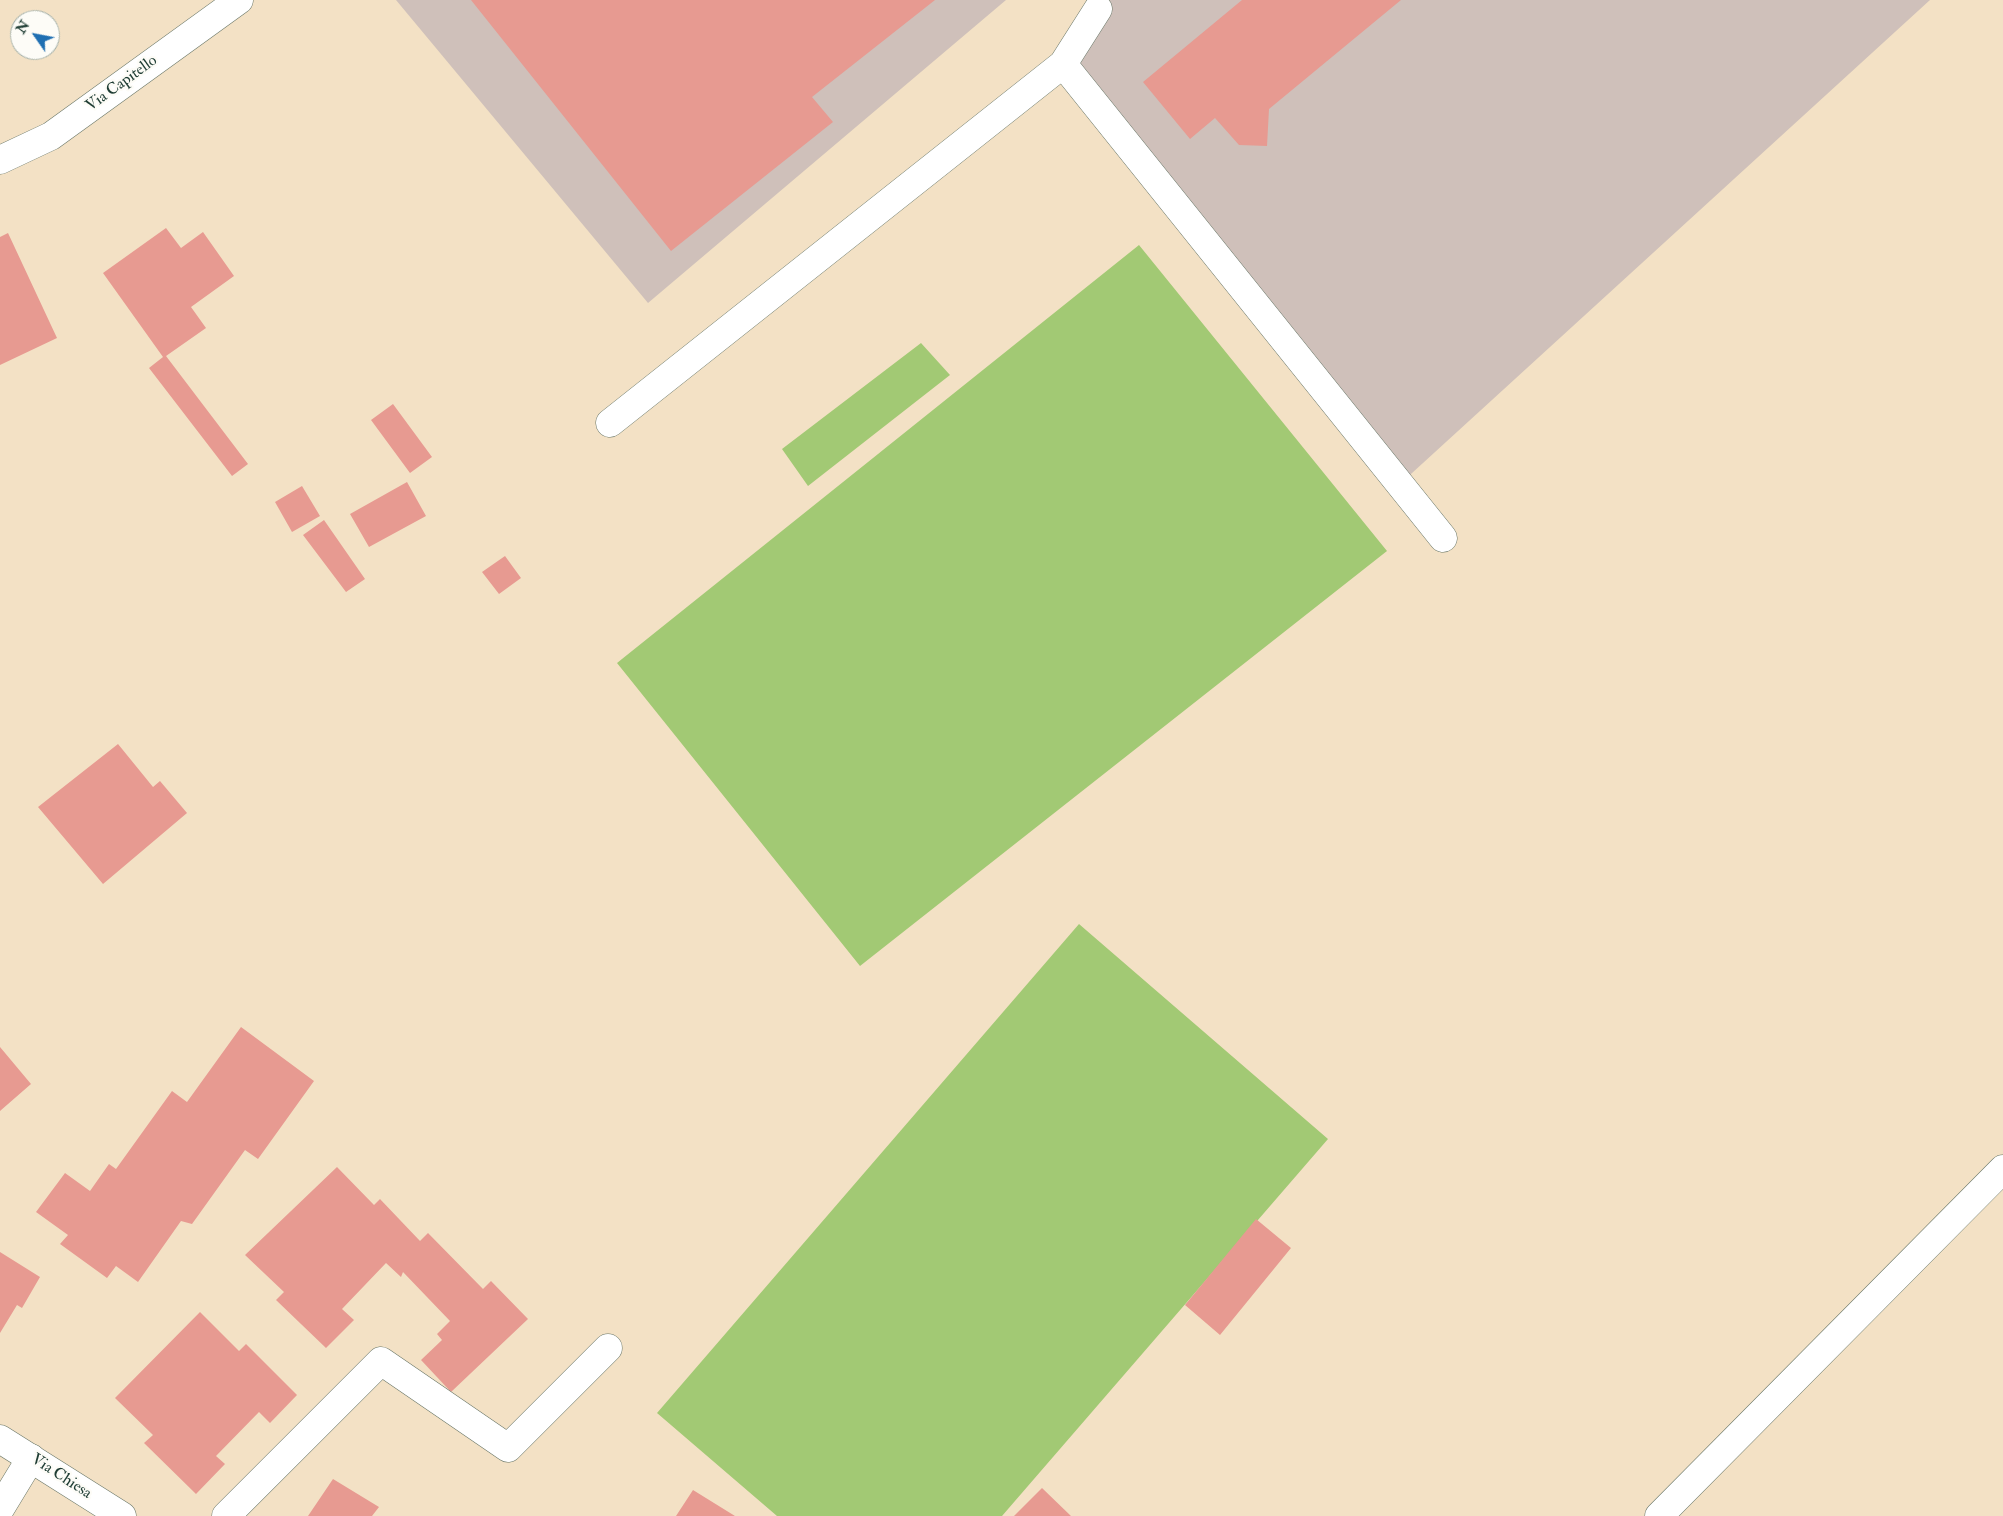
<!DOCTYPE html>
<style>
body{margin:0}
#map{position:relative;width:2003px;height:1516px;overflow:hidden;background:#f3e1c5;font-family:"IM FELL Double Pica",serif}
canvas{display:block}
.north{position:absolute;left:10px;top:10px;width:50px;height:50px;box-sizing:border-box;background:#fdfcf7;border:1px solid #a4b0a9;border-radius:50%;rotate:303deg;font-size:14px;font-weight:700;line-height:20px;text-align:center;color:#1f3d34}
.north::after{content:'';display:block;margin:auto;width:18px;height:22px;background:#1f6fb2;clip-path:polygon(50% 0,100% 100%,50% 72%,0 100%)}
</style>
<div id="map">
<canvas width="2003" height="1516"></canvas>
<div class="north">N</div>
</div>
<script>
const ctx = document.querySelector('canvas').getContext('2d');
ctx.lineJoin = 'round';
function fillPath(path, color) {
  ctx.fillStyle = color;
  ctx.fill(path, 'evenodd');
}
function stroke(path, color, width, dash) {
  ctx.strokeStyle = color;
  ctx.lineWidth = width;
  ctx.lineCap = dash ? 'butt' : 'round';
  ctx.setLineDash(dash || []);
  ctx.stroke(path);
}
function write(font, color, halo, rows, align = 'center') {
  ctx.font = font + ' "IM FELL Double Pica",serif';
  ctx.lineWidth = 4.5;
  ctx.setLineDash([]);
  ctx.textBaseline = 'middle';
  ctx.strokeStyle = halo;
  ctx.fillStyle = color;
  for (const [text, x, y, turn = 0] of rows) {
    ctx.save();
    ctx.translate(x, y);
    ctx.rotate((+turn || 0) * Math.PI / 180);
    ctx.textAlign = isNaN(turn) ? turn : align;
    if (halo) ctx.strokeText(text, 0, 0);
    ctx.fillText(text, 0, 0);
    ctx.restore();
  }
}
fillPath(new Path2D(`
 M396 0H1006L648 303Z
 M1090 0H1930L1400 484 1063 64Z`), '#cfc0ba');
fillPath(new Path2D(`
 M1139 245 1387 551 860 966 617 663Z
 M921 343 950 375 808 486 782 449Z
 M1079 924 1328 1139 1002 1516H777L657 1413Z`), '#a2c974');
fillPath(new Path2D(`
 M471 0H935L812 97 833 122 671 251Z
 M1242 0H1401L1269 109 1267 146 1239 145 1215 118 1190 139 1143 82Z
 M166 228 181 248 203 232 234 276 191 307 206 328 166 356 248 464 232 476 149 368 163 357 103 273Z
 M8 233 57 338 0 365V237Z
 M393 404 432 457 410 473 371 420Z
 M407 482 426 516 369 547 350 514Z
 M302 486 320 516 292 532 275 502Z
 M324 520 365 579 346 592 303 535Z
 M505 556 521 578 499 594 482 572Z
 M118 744 153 787 160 781 187 813 103 884 38 807Z
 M241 1027 314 1081 258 1159 245 1150 192 1224 181 1221 138 1282 116 1266 107 1278 60 1244 68 1235 36 1212 65 1173 90 1191 109 1164 116 1169 172 1091 187 1102Z
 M0 1047 31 1084 0 1111Z
 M337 1167 374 1205 380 1199 420 1241 428 1233 483 1289 491 1281 528 1319 451 1392 421 1360 442 1340 437 1334 450 1321 403 1272 401 1277 386 1263 342 1309 354 1320 326 1348 276 1300 284 1292 245 1255Z
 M1256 1219 1291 1248 1220 1335 1185 1305Z
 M0 1252 40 1277 22 1308 17 1305 0 1333Z
 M200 1312 239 1351 246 1344 297 1395 270 1423 259 1412 216 1456 225 1464 196 1494 144 1443 153 1435 115 1398Z
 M333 1479 379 1507 372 1516H308Z
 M1042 1488 1071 1516H1014Z
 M693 1490 735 1516H676Z`), '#e79a91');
const minor = new Path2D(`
 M1098 9 1063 64 1443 538
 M610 423 1063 64
 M0 1509 31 1458
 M226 1516 381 1361 508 1448 608 1348
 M1659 1516 2003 1169`);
const tertiary = new Path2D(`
 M0 160 51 136 239 0
 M0 1439 122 1516`);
stroke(minor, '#697667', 29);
stroke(tertiary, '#697667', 29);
stroke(minor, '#fff', 28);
stroke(tertiary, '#fff', 28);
write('16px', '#1f3d34', '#fdfcf7', [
 ["Via Capitello",122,84,-36],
 ["Via Chiesa",61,1477,33]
]);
</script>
